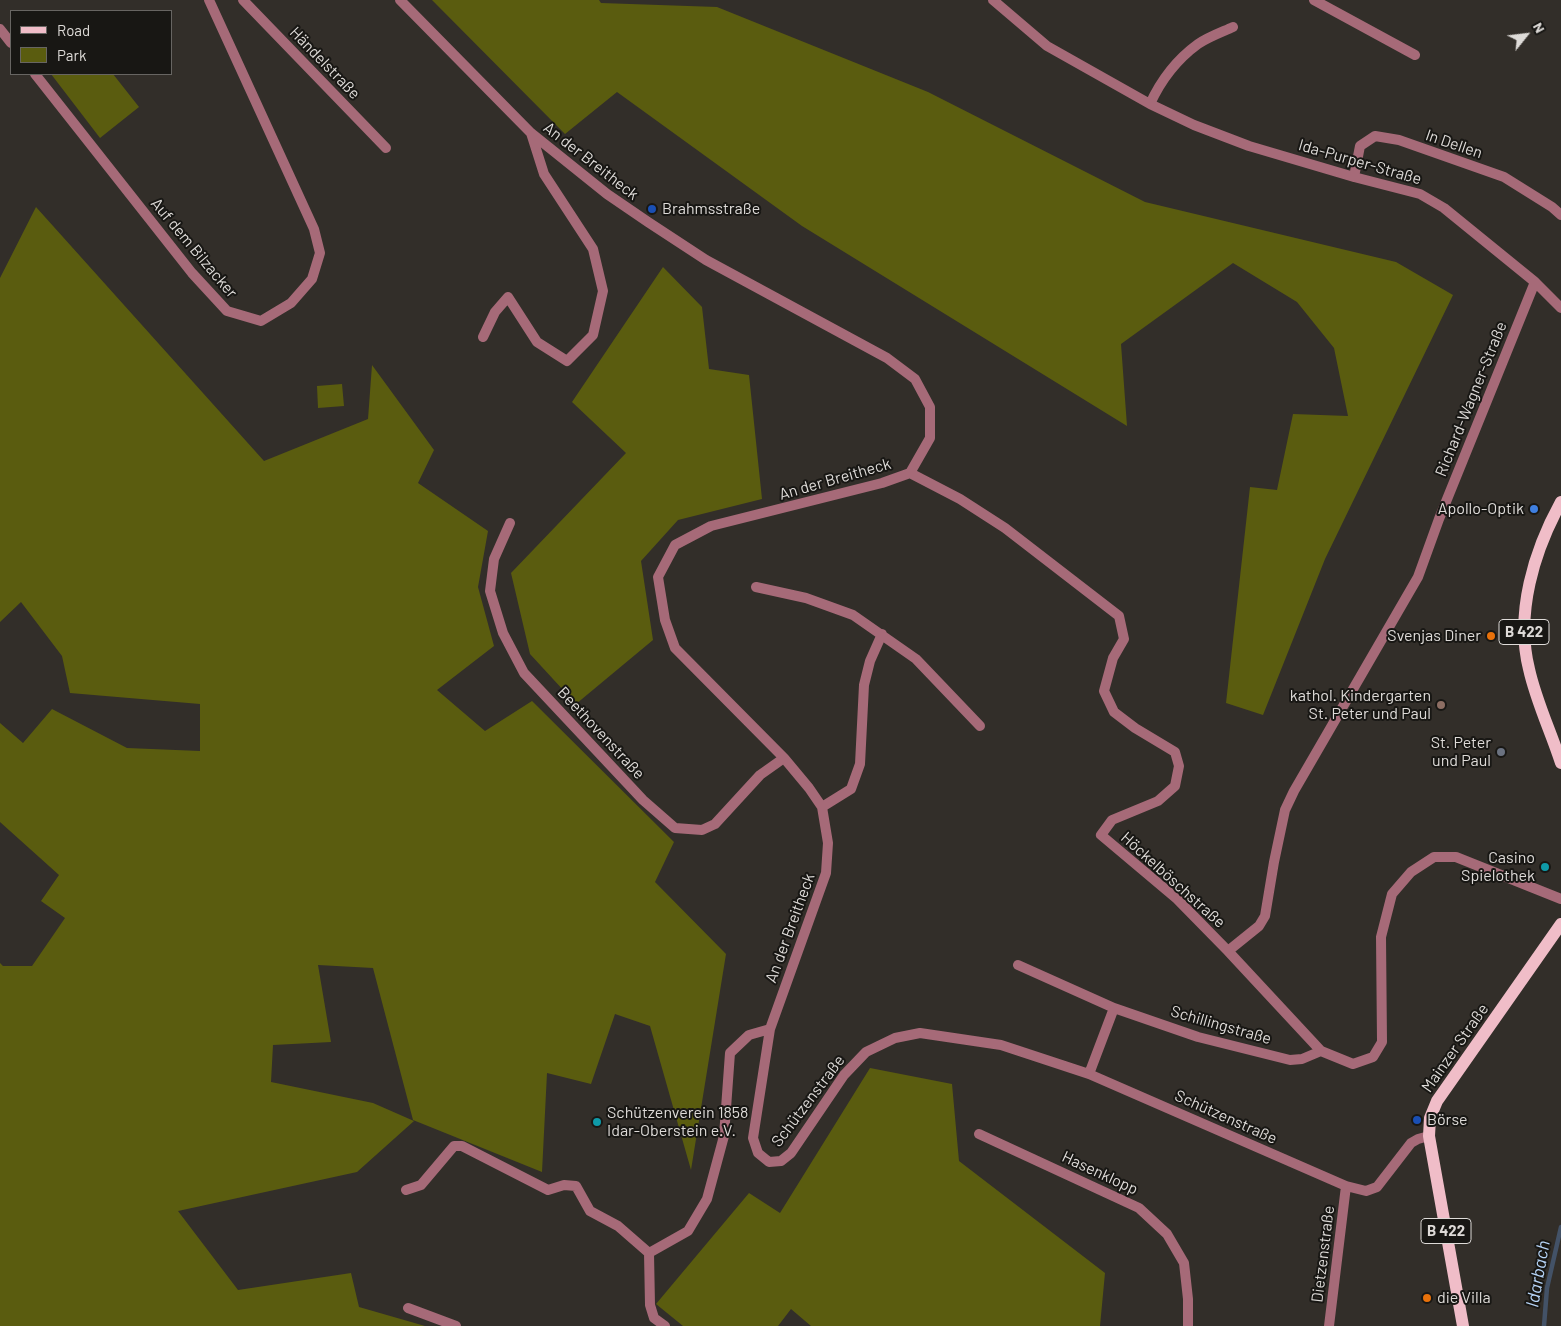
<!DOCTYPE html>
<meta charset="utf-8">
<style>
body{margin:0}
#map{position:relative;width:1561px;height:1326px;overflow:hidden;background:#322e29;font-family:Barlow,sans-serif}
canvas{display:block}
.legend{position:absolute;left:10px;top:10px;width:162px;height:65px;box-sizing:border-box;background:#181714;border:1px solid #676562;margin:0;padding:6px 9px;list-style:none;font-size:15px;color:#dedbd8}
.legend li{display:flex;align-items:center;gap:10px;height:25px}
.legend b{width:25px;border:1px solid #676562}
.north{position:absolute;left:1501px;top:10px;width:50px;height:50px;-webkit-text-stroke:4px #181714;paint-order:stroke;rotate:61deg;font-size:14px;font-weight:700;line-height:20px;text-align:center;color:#dedbd8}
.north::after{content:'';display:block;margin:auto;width:18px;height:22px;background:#dedbd8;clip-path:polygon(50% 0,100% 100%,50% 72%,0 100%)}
</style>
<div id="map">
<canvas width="1561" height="1326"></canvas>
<ul class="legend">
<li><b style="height:6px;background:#f0bdc8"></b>Road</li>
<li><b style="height:14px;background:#5a5c0f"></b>Park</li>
</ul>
<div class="north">N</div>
</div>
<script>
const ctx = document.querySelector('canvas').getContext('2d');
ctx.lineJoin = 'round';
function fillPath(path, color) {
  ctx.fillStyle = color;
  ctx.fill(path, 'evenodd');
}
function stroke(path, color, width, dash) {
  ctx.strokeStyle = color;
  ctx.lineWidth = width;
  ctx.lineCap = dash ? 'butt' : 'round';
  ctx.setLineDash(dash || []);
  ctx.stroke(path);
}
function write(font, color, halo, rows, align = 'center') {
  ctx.font = font + ' Barlow,sans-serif';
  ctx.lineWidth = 4;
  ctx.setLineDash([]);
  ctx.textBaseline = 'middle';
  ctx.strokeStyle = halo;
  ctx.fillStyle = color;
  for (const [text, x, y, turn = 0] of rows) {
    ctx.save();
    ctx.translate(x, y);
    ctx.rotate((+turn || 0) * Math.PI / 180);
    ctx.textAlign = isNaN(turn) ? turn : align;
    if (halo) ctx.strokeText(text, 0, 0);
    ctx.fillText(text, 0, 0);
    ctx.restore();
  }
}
fillPath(new Path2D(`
 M432 0H599L601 3 717 7 928 92 1145 202 1396 262 1453 295 1325 559 1263 715 1226 703 1250 487 1277 490 1293 414 1348 416 1334 348 1297 302 1233 263 1121 344 1127 426 802 226 617 92 565 134Z
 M51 74H113L139 107 100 138Z
 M36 207 264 461 368 419 372 365 434 450 418 483 488 531 478 587 494 646 437 690 485 731 532 701 674 842 655 882 726 954 691 1170 650 1026 615 1014 591 1084 547 1073 542 1172 413 1120 373 968 318 965 331 1042 273 1045 271 1082 373 1103 414 1121 357 1172 178 1211 238 1290 351 1273 359 1307 425 1326H0V963L3 966H32L65 918 41 901 59 875 0 822V723L23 743 52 709 127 748 200 751V704L70 693 62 656 21 602 0 622V278Z
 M663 267 702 307 709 369 749 375 762 499 678 520 641 561 653 640 576 704 530 654 511 573 626 453 572 402Z
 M342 384 344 406 318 408 317 386Z
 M870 1068 952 1084 959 1161 1105 1273 1100 1326H811L791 1309 778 1326H683L656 1304 749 1193 780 1213Z`), '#5a5c0f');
stroke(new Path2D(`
 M1544 1326 1547 1288 1561 1227`), '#435267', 4.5);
stroke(new Path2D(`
 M243 0 386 148
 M400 0 531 133 607 194 648 222 706 260 887 358 915 379 930 407V438L910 473 882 483 711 526 675 545 658 577 665 620 675 648 784 758 809 788 822 807 828 843 826 873 770 1029 753 1138 758 1153 769 1162 781 1161 791 1153 844 1075 866 1052 895 1038 920 1033 1001 1045 1089 1074 1346 1186 1366 1191 1377 1187 1411 1143 1418 1139 1429 1136
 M993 0 1047 46 1150 104 1194 125 1249 146 1354 177 1420 194 1444 208 1535 282 1561 308
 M1314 0 1415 55
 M0 29 11 43
 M35 74 192 273 227 311 261 321 291 303 312 279 320 253 314 229 209 0
 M1150 104C1161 80 1176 60 1198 44 1208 37 1222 32 1233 27
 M1354 177 1360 146 1375 136 1399 140 1504 177 1552 207 1561 215
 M483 337 495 312 508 297 537 342 567 361 593 335 603 291 593 249 544 174 531 133
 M910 473 960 499 1005 528 1119 616 1124 639 1113 658 1104 691 1114 712 1135 728 1175 752 1179 766 1175 786 1158 801 1112 820 1101 835 1177 899 1228 951 1321 1051 1353 1064 1373 1057 1382 1042 1381 937 1392 894 1411 872 1434 857H1456L1561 899
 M510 523 494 559 490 591 503 633 524 673 643 800 675 828 702 830 715 824 760 775 784 758
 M756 587 806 598 853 615 916 659 980 726
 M822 807 851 789 860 764 864 685 870 661 882 634
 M1228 951 1259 926 1265 916 1274 862 1285 810 1294 791 1418 577 1439 519 1535 282
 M1018 965 1114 1008 1198 1037 1290 1060 1302 1059 1321 1051
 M1089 1074 1114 1008
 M979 1134 1139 1208 1167 1234 1184 1263 1188 1299V1326
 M406 1190 421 1185 454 1146H462L548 1190 564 1185 576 1186 590 1211 618 1226 649 1253
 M649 1253 688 1231 707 1199 724 1136 730 1053 749 1035 770 1029
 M649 1253 650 1305 654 1318 665 1326
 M408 1308 456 1326
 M1329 1326 1346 1186`), '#a66a78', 10);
stroke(new Path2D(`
 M1561 502C1534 551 1515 613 1529 669 1536 701 1551 732 1561 763
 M1463 1326 1429 1136 1430 1118 1437 1101 1561 924`), '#f0bdc8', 12);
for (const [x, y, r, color] of [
 [652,209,5,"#1a4fb4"],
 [1534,509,5,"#3f7fe0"],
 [1491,636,5,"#e8710a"],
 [1441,705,5,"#8d6e63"],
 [1501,752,5,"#6b7280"],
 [1545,867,5,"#0f9aa8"],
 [1417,1120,5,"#1a4fb4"],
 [597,1122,5,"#0f9aa8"],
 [1427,1298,5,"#e8710a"]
]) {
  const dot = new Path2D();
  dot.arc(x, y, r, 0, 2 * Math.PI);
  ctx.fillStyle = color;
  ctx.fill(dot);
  stroke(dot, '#181714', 2);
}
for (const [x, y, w] of [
 [1524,632,50],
 [1446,1231,50]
]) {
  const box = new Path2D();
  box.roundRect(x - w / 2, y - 12.5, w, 25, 4);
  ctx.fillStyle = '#181714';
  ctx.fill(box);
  stroke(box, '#dedbd8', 1);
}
write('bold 15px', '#dedbd8', null, [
 ["B 422",1524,632],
 ["B 422",1446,1231]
]);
write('16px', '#dedbd8', '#181714', [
 ["Händelstraße",325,63,46],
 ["In Dellen",1454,144,19],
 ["An der Breitheck",591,161,38],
 ["Ida-Purper-Straße",1360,162,16],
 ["Auf dem Bilzacker",194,248,50],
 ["Richard-Wagner-Straße",1471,399,-68],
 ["An der Breitheck",835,479,-16],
 ["Beethovenstraße",601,733,47],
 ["Höckelböschstraße",1173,880,42],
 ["An der Breitheck",790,928,-70],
 ["Schillingstraße",1221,1025,16],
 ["Mainzer Straße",1455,1048,-55],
 ["Schützenstraße",808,1101,-53],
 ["Schützenstraße",1226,1117,24],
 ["Hasenklopp",1100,1173,25],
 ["Dietzenstraße",1323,1254,-83]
]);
write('16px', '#dedbd8', '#181714', [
 ["Brahmsstraße",662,209,"left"],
 ["Apollo-Optik",1524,509],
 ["Svenjas Diner",1481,636],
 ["kathol. Kindergarten",1431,696],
 ["St. Peter und Paul",1431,714],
 ["St. Peter",1491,743],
 ["und Paul",1491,761],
 ["Casino",1535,858],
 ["Spielothek",1535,876],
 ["Schützenverein 1858",607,1113,"left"],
 ["Idar-Oberstein e.V.",607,1131,"left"],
 ["Börse",1427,1120,"left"],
 ["die Villa",1437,1298,"left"]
], 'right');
write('italic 18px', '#b6d4f7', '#181714', [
 ["Idarbach",1538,1274,-80]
]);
</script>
